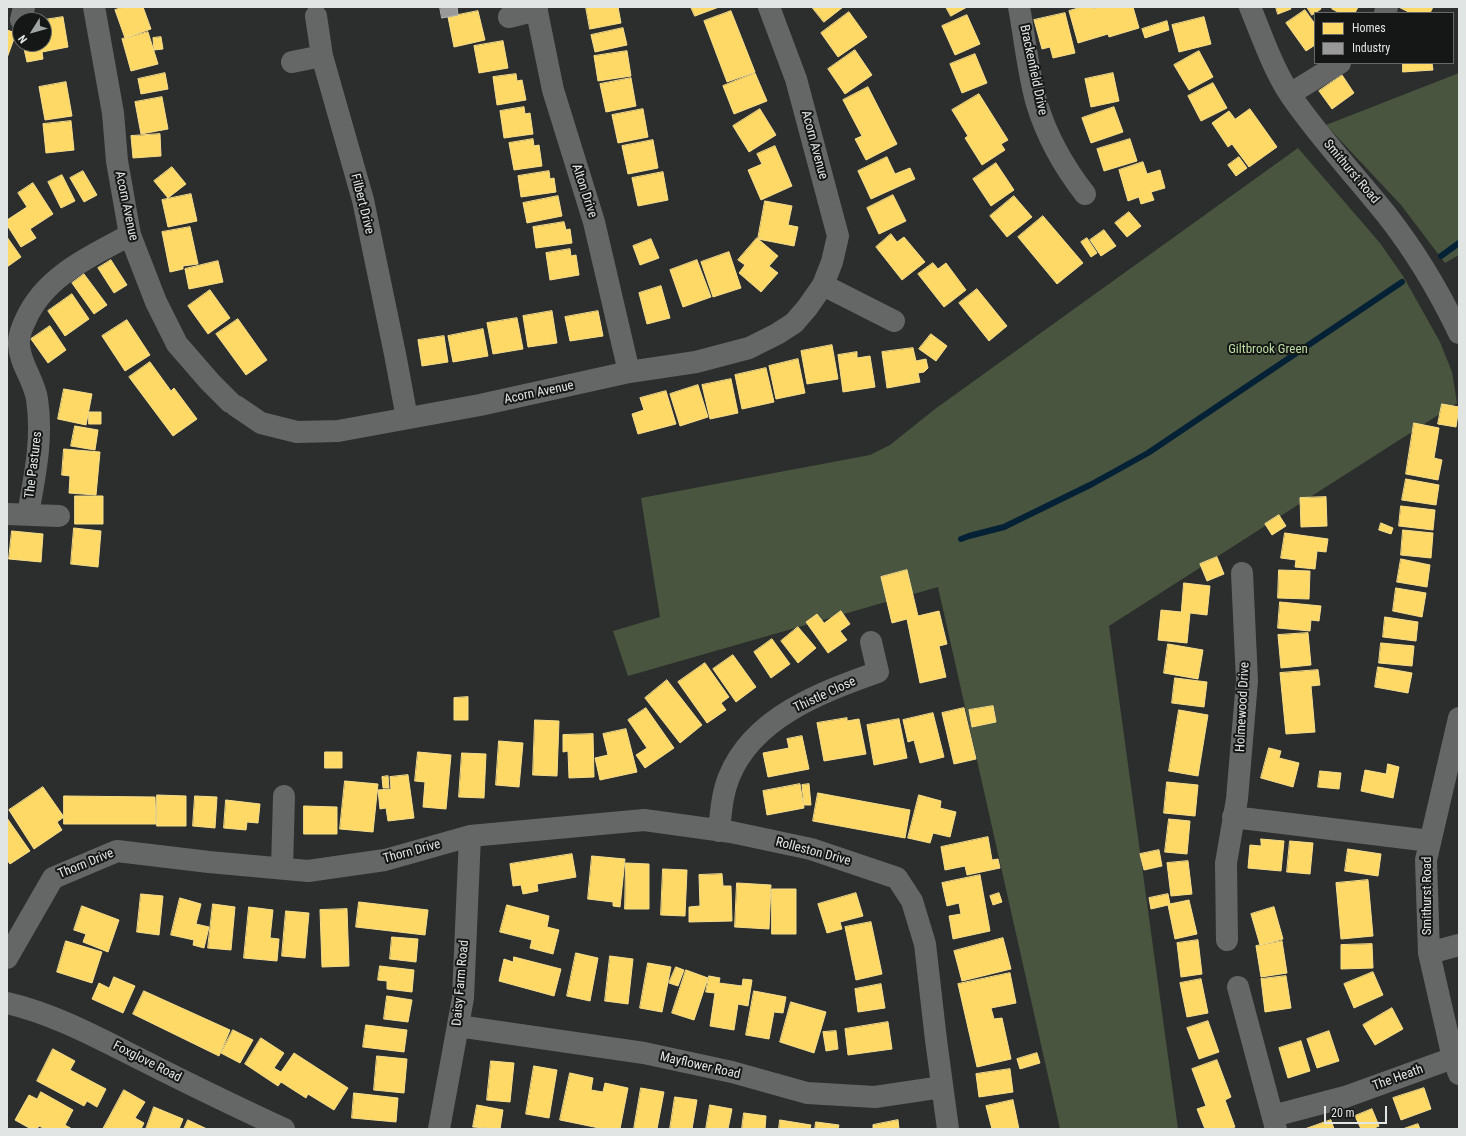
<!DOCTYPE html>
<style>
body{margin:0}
#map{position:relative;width:1466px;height:1136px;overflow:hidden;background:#2b2e2d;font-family:"Roboto Condensed",sans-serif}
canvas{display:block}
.frame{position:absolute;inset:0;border:8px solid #e1e5e4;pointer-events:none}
.legend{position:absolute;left:1314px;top:12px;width:140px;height:52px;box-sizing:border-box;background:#141716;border:1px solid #666968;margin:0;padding:5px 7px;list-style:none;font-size:12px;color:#e1e5e4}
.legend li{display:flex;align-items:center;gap:8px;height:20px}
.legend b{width:20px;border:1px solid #666968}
.north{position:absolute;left:12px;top:12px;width:40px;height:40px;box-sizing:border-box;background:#141716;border:1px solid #666968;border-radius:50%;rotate:233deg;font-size:11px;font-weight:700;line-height:16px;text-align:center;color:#e1e5e4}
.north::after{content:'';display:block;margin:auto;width:14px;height:18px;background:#a1a5a4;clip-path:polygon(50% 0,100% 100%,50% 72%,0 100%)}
.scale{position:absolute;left:1324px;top:1106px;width:63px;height:18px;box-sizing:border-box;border:2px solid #e1e5e4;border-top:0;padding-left:5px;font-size:12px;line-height:14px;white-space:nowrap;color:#e1e5e4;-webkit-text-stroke:3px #141716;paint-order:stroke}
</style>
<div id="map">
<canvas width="1466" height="1136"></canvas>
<div class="frame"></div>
<ul class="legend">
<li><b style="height:11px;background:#ffd966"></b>Homes</li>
<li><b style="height:11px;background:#999"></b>Industry</li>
</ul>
<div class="north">N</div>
<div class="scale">20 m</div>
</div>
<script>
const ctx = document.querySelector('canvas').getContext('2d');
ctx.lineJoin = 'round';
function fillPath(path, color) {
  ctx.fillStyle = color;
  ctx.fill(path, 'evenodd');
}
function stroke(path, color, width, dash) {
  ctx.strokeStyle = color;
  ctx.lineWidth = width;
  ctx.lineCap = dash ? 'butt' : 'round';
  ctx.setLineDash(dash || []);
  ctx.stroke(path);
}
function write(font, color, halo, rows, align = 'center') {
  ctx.font = font + ' "Roboto Condensed",sans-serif';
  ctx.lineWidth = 4;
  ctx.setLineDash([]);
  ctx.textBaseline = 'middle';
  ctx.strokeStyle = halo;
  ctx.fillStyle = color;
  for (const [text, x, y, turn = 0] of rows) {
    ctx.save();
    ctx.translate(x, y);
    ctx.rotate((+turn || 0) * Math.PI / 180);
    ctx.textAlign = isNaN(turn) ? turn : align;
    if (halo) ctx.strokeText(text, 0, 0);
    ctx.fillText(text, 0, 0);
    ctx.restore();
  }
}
fillPath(new Path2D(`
 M1459 73V255L1445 263 1401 205 1326 125Z
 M1298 148 1380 243 1403 276 1440 342 1452 372 1457 403 1109 626 1178 1129H1060L938 587 628 676 613 631 660 617 641 498 870 455 890 445 935 409Z`), '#49553e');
const homes = new Path2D(`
 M124 7H143L151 29 125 38 115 10Z
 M586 7H618L621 23 590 29Z
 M691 7H719L695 16Z
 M812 7H843L824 22Z
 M946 7H967L951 16Z
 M1082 7H1093V9L1100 7H1133L1139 28 1109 37 1108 34 1078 43 1069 11Z
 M1276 7H1290L1291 9 1278 14Z
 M1307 7H1320L1321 9 1312 15Z
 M1333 7H1358L1355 13H1340L1332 9Z
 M1399 7H1433L1430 13H1411Z
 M1305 10 1315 24V45L1306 51 1286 23Z
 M478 11 485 40 454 47 448 17Z
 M731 11 755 72 727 82 704 21Z
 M849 12 867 37 838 57 821 33Z
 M1065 13 1075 53 1053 58 1050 47 1042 49 1034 20Z
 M967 15 980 44 955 55 942 26Z
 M63 17 68 47 42 52 43 59 27 62 23 44H44V20Z
 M1204 17 1211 44 1179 52 1172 25Z
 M1167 21 1169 30 1145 38 1142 29Z
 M623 28 627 45 595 52 591 35Z
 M7 30 16 33 7 58Z
 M148 32 158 64 131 71 122 39Z
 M161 37 163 49 154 50 153 38Z
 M503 41 508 68 479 73 474 46Z
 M855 50 872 75 845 94 828 69Z
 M627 51 631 76 598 81 594 56Z
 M1199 51 1213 77 1189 90 1174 65Z
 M975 54 987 83 962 93 950 64Z
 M1403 63H1432L1433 70 1403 72Z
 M165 73 168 89 141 94 138 79Z
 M755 73 767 101 734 114 723 86Z
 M1113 73 1119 101 1091 107 1085 79Z
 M516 74 517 81 522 80 526 100 497 105 493 77Z
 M1342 75 1354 93 1332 109 1319 91Z
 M631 78 636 106 606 112 600 84Z
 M66 82 72 116 45 120 39 87Z
 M1213 83 1227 108 1201 121 1188 96Z
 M868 87 897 144 866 160 855 139 862 136 843 100Z
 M979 94 1008 140 1001 144 1005 150 982 165 965 138 968 136 952 110Z
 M162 97 168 129 141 134 135 102Z
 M524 107 525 114 530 113 533 134 504 138 500 111Z
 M1114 107 1123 132 1091 143 1082 118Z
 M643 109 648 137 618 143 612 115Z
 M760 109 776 135 749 152 733 126Z
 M1250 109 1277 147 1249 167 1232 144 1228 147 1212 123 1229 111 1235 119Z
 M71 121 74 150 46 153 43 124Z
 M160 134 161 156 133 158 131 136Z
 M533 139 534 146 539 145 542 166 514 170 509 143Z
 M1130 139 1137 161 1104 171 1097 149Z
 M653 140 658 168 628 174 622 146Z
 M775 146 792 186 761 200 748 170 762 164 757 154Z
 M887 157 895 174 910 168 915 179 871 199 858 171Z
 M1239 157 1247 168 1236 176 1228 165Z
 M1143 162 1147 174 1160 170 1165 188 1151 192 1154 200 1141 204 1139 197 1128 201 1119 170Z
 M996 163 1014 190 991 206 973 179Z
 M172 167 186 184 168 198 154 181Z
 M83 171 97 195 84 202 70 178Z
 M549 171 550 179 554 178 556 192 521 197 518 176Z
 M663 172 668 200 638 206 632 178Z
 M62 175 75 201 61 208 48 182Z
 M33 183 53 214 30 229 36 238 21 247 7 225V220L27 207 18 193Z
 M191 194 197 221 168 227 162 200Z
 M893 195 906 221 879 234 867 208Z
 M558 196 562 216 527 223 523 203Z
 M1014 196 1032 217 1007 237 990 216Z
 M765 201 792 206 788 225 798 227 794 246 758 239Z
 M1129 212 1141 226 1127 237 1115 223Z
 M1043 216 1083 263 1057 284 1018 237Z
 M564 222 566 230 570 229 572 243 536 248 533 227Z
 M190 227 198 264 183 266V269L170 272 162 232Z
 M1104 230 1116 246 1101 256 1090 240Z
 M891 234 897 242 904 237 925 262 902 280 876 247Z
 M7 237 21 257 7 267Z
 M757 238 778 256 769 266 778 273 761 292 739 273 745 265 738 260Z
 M1087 238 1097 253 1091 257 1081 242Z
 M651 239 659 258 640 265 633 246Z
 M570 249 571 256 576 255 579 275 550 280 546 253Z
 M729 252 741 288 713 297 701 262Z
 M111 260 127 285 114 293 98 268Z
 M697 260 711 297 683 307 670 270Z
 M218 261 223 282 189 289 185 269Z
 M933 263 938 269 946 263 966 290 944 307 918 274Z
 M84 274 107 305 94 314 72 283Z
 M661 286 670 318 647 324 639 293Z
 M977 289 1007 326 989 341 959 303Z
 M210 290 230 318 208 334 188 306Z
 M72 294 89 319 65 336 48 311Z
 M552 311 557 343 528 347 523 316Z
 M598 311 603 336 570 341 565 317Z
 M517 318 523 349 493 354 487 323Z
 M238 319 267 360 246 375 216 334Z
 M127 320 150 355 125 371 102 336Z
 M50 326 66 350 48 363 31 339Z
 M483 329 488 356 453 362 448 336Z
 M931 334 947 346 936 361 919 349Z
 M444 336 448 362 422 366 418 340Z
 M832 345 838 379 807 384 801 351Z
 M913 348 916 361 926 359 928 368 924 372 918 373 920 382 887 388 882 352Z
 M857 352V358L870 356 875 387 843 392 838 355Z
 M798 359 805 393 776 399 769 366Z
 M150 362 171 391 174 388 197 419 173 436 129 377Z
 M766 368 774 402 742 409 735 375Z
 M731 379 738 413 710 419 702 385Z
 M698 385 708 417 680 426 670 394Z
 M64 389 92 394 86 425 58 419Z
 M666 391 676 424 638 434 632 414 644 410 640 398Z
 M1442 404 1459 407 1456 427 1438 424Z
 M89 412H101V424H89Z
 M1414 423 1439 428 1434 458 1442 460 1438 480 1406 474Z
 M75 426 98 430 95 450 71 446Z
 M64 449 100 452 96 495 69 493 70 476 62 475Z
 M1406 479 1439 485 1436 505 1402 500Z
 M75 496H103V524H75Z
 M1326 497 1327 526 1301 527 1300 498Z
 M1401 506 1435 510 1433 530 1399 526Z
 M1279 515 1286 526 1272 535 1265 524Z
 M1381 523 1393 528 1391 534 1379 530Z
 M74 528 101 531 98 567 71 564Z
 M1403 530 1433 533 1431 558 1401 555Z
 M12 531 43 534 41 562 9 559Z
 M1285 533 1328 539 1326 552 1317 551 1315 569 1295 567 1296 560 1281 558Z
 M1217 557 1224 574 1207 581 1200 564Z
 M1401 559 1430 565 1427 587 1397 582Z
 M907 570 918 616 939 611 947 644 939 646 946 677 920 683 907 619 892 623 881 577Z
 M1279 570 1310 571 1309 599 1278 598Z
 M1184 583 1210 586 1207 615 1190 613 1187 643 1158 640 1161 610 1181 612Z
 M1396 588 1426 593 1422 617 1393 611Z
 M1280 602 1321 606 1319 621 1311 620 1310 631 1278 628Z
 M841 611 850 624 840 631 847 640 828 653 806 622 817 614 824 623Z
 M1385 617 1418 622 1416 641 1383 637Z
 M798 627 816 648 798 663 781 641Z
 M1308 633 1311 665 1281 668 1278 635Z
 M772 639 790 664 771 678 754 652Z
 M1381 643 1414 646 1412 666 1379 663Z
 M1168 644 1203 650 1198 679 1164 673Z
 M733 655 756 687 736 702 713 669Z
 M705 663 729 697 721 703 726 710 707 723 678 682Z
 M1378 667 1412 673 1408 693 1375 687Z
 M1318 670 1320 685 1311 686 1315 732 1286 734 1280 673Z
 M1175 678 1207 682 1204 707 1172 703Z
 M667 680 702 725 680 743 645 698Z
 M468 697V720H454V698Z
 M993 706 996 722 972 727 969 710Z
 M646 708 674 748 645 768 636 755 647 748 628 720Z
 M964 708 976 759 954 764 942 713Z
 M1179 710 1208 715 1198 776 1169 771Z
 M933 713 944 757 920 763 914 740 908 742 903 720Z
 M847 718V721L859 719 866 754 824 761 817 723Z
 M899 719 907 758 874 765 867 725Z
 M535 720 559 721 557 776 533 775Z
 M626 729 637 772 600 780 595 758 608 755 603 734Z
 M593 734 594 777 569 778 568 751 563 752V735Z
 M802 736 809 769 768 777 763 753 789 748 787 739Z
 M499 741 523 743 519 787 496 785Z
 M1269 748 1281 751 1279 758 1299 763 1293 787 1261 778Z
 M325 752H342V768H325Z
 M418 752 451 755 446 809 423 807 425 782 415 781Z
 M462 753 486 754 484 798 459 797Z
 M1388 764 1399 767 1393 798 1361 791 1365 770 1386 774Z
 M1320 771 1341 773 1339 789 1318 787Z
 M408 775 414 818 388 821 386 808 380 809 378 790 391 789 390 777Z
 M388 776 389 788H383L382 777Z
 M345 781 378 784 373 832 340 829Z
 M1167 782 1198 785 1195 816 1164 813Z
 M800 784 804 808 767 815 763 791Z
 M809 784 811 805H804L802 785Z
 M43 787 64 817 57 822 62 830 34 849 9 810Z
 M818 793 910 810 905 838 813 821Z
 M157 795 186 796V826H157Z
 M919 795 941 801 940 808 956 812 950 837 933 833 930 843 908 838Z
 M64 796 155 797 156 824H64Z
 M195 796 217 797 215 828 193 826Z
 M226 800 260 804 258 823 247 822 246 830 224 828Z
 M304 806 337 807V834H304Z
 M7 818 30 851 10 864 7 860Z
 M1169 819 1190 821 1187 854 1165 852Z
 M988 837 992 860 998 859 1000 868 967 875 965 866 945 870 941 847Z
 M1261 839 1284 841 1281 871 1248 868 1250 845 1261 846Z
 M1290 841 1313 843 1310 874 1287 872Z
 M1348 849 1381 854 1378 876 1345 871Z
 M1159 850 1162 866 1144 870 1140 854Z
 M572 854 576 877 537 884 538 891 523 894 521 885 513 886 510 864Z
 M592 856 625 859 620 907 613 906V902L588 899Z
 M1188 861 1192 894 1171 896 1167 863Z
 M626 863 649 864V909H625Z
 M663 869 687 870 685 916 661 915Z
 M722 874 723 886H731L732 921 689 922V907L700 906 699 875Z
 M980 875 990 931 953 939 949 916 961 914 959 903 947 906 942 883Z
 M1368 880 1373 936 1341 939 1336 883Z
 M737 883 771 885 769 929 735 927Z
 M772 889H796V934H772Z
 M856 893 863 916 840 922 842 929 827 933 818 904Z
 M999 893 1002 902 993 905 990 896Z
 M141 894 163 896 159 935 137 932Z
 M1168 894 1170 904 1189 900 1197 934 1175 939 1168 905 1151 909 1149 898Z
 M180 898 201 904 196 924 209 927 204 948 193 945 194 940 171 935Z
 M359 902 428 910 425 935 356 927Z
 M213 904 235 907 231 950 208 948Z
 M507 905 549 916 547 927 559 930 553 954 530 948 532 940 500 932Z
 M82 906 119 920 108 952 83 942 86 934 74 930Z
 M249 907 273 910 270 938 279 939 277 961 244 958Z
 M1274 907 1283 939 1260 945 1251 914Z
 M347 909 349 966 322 967 320 910Z
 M286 911 309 913 305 958 282 956Z
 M871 922 882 974 856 980 845 927Z
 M392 937 418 939 416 962 390 959Z
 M1003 938 1011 969 962 981 954 951Z
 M1198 940 1202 974 1181 977 1177 943Z
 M66 941 102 952 92 983 57 972Z
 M1282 941 1287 973 1261 977 1256 946Z
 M1372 944 1373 968 1341 969V945Z
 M576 953 598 958 590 1001 567 996Z
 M610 956 633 959 628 1004 605 1001Z
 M514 957 561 969 554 996 499 981 504 959 513 962Z
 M648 963 671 967 662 1012 640 1008Z
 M380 966 414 970 412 992 387 989V981L378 980Z
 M676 967 684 970 678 986 669 983Z
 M686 970 708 978 694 1020 672 1013Z
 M1373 972 1383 995 1354 1008 1344 984Z
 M1010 973 1016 1003 991 1008 994 1019 1002 1018 1011 1059 977 1067 958 984Z
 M709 976 720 978 719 983 742 986 743 979 752 980 748 1006 738 1004 734 1030 710 1026 715 993 706 992Z
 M1286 976 1291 1008 1265 1012 1261 979Z
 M114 977 135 986 123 1013 92 999 99 983 109 988Z
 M1201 979 1208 1013 1187 1017 1180 983Z
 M881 984 885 1008 858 1012 855 989Z
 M144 991 230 1030 219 1056 133 1014Z
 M754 991 786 997 783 1013 774 1012 769 1039 746 1035Z
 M387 996 412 1000 408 1022 384 1019Z
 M791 1002 826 1012 814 1053 780 1042Z
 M1392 1008 1403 1029 1375 1045 1363 1025Z
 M1208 1021 1219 1052 1199 1059 1187 1028Z
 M888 1022 892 1049 848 1055 845 1029Z
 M366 1025 407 1030 404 1052 363 1047Z
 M233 1030 253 1040 240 1063 221 1053Z
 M836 1031 838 1049 826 1051 823 1032Z
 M1329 1031 1339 1061 1317 1068 1307 1039Z
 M261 1038 284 1053 274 1068 281 1072 294 1053 348 1088 334 1110 308 1094 306 1098 281 1082 278 1086 245 1064Z
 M1301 1041 1310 1071 1288 1078 1279 1048Z
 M53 1049 75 1061 70 1070 106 1089 97 1107 87 1101 84 1106 37 1081Z
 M1037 1053 1040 1063 1020 1069 1017 1059Z
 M377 1056 407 1059 404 1093 374 1090Z
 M1217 1060 1231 1097 1225 1100 1235 1127 1229 1129H1205L1197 1109 1206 1106 1192 1069Z
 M491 1061 514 1063 510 1102 487 1100Z
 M534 1066 557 1070 549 1118 526 1114Z
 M1010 1069 1013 1092 979 1097 976 1074Z
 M570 1073 593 1078 591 1090 603 1092 605 1083 628 1088 620 1129H604L560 1120Z
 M641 1088 664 1092 657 1129H634Z
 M1424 1088 1431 1109 1401 1120 1393 1098Z
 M124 1090 145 1102 135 1118 144 1123 141 1129H103Z
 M41 1092 73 1110 65 1125 72 1129H45L39 1126 37 1129H31L15 1120 29 1095 37 1099Z
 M354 1093 398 1098 396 1122 352 1118Z
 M675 1097 697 1100 692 1129H670Z
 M1013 1100 1019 1129H992L986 1106Z
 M477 1105 503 1110 500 1129 473 1127Z
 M710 1105 732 1109 728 1129H706Z
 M154 1107 183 1119 179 1129H146Z
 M1372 1109 1379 1126 1372 1129H1361L1355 1116Z
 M744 1113 766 1116 765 1129H742Z
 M188 1120 207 1129H184Z
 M780 1120 811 1125 810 1129H779Z
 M898 1120 899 1129H873V1125Z
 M1331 1120 1334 1129H1305Z
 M816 1122 839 1125 838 1129H815Z
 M1418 1124 1420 1129H1403Z`);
fillPath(homes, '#ffd966');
stroke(homes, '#f6dd8c', 1);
const industry = new Path2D(`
 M440 7H457L458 15 442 18Z`);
fillPath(industry, '#999');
stroke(industry, '#afb0b0', 1);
stroke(new Path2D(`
 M1441 256 1459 243
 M961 539 969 536 1004 527 1092 484 1148 453 1402 282`), '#042135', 6);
stroke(new Path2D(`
 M94 7 113 113 117 161 130 235 156 302 177 344 210 382 230 402
 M536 7 553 90 594 222 629 372
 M1019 7C1025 39 1028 73 1037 104 1047 137 1064 167 1085 194
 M1250 7C1262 36 1273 69 1291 96 1319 137 1354 174 1386 214 1415 251 1439 291 1459 333
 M1385 13 1387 7
 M509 17 537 10
 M21 20 24 7
 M322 56 363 200 395 354 407 418
 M292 62 322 56 316 16
 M1290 94 1340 63
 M823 285 894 321
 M236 406 261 423 297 432 338 431 480 405 629 372 696 362 749 348 777 334 794 323 807 308 823 285 832 262 838 236 796 79 769 7
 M7 514 59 516
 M28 514C35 475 43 438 37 399 34 380 20 364 19 345 18 336 22 327 26 319 45 276 91 256 130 235
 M1459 718 1426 860 1429 953 1453 1058 1459 1074
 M1233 817 1430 841
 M719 831C721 812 722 794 729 777 753 717 822 692 878 672L871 642
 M282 868 284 796
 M1227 940 1226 863 1237 799 1247 681 1242 573
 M1429 953 1459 945
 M7 958 53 878 117 851 209 862 308 871 385 860 470 836 644 820 731 832 811 849 897 878 912 901 925 944 936 1040 948 1129
 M1238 987 1276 1129
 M7 1003C55 1014 100 1039 144 1061 191 1085 237 1107 284 1129
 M458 1026 644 1053 732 1072 807 1093 875 1097 942 1087
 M1273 1116 1345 1097 1453 1058
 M439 1129 463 998 470 836`), '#656767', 22);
write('13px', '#e1e5e4', '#141716', [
 ["Brackenfield Drive",1033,70,78],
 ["Acorn Avenue",814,145,75],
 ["Smithurst Road",1351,172,50],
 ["Alton Drive",584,191,72],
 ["Filbert Drive",362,204,76],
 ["Acorn Avenue",126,206,78],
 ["Acorn Avenue",539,393,-12],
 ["The Pastures",34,465,-83],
 ["Thistle Close",825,695,-25],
 ["Holmewood Drive",1243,707,-87],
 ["Thorn Drive",412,852,-15],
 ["Rolleston Drive",813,852,15],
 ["Thorn Drive",86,864,-22],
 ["Smithurst Road",1428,896,-90],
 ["Daisy Farm Road",461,983,-85],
 ["Foxglove Road",147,1062,27],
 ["Mayflower Road",700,1066,13],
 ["The Heath",1398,1078,-20]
]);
write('13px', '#bddda0', '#141716', [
 ["Giltbrook Green",1268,350]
]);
</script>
